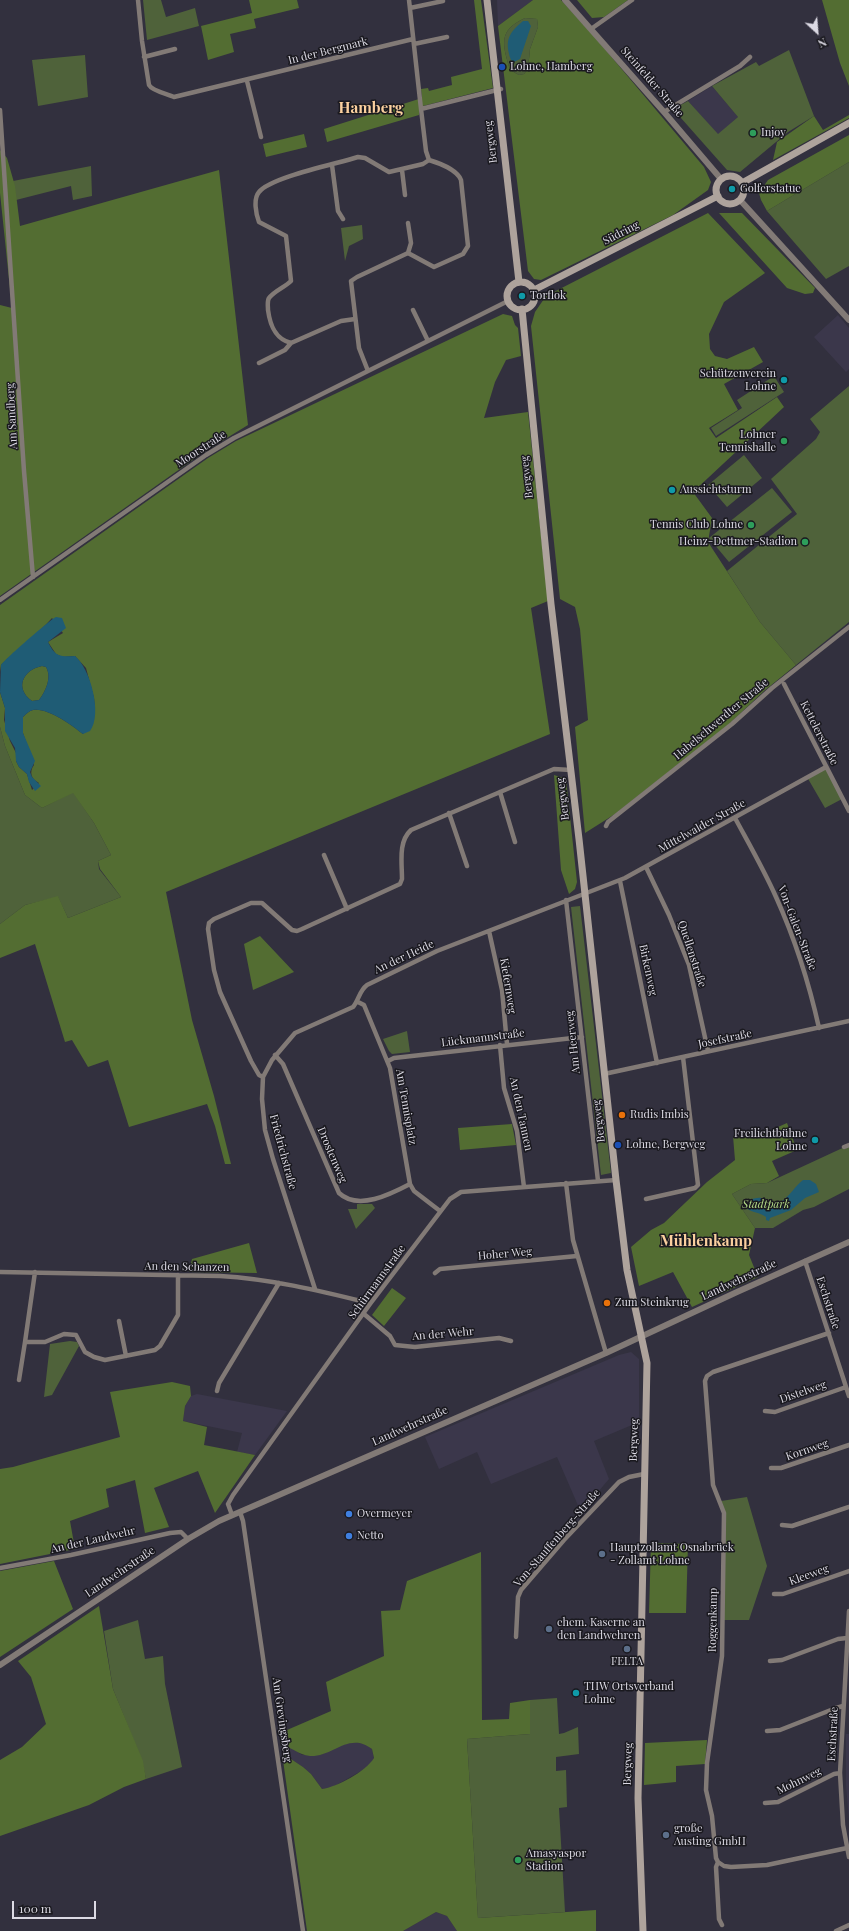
<!DOCTYPE html>
<meta charset="utf-8">
<style>
body{margin:0}
#map{position:relative;width:849px;height:1931px;overflow:hidden;background:#32303e;font-family:"Playfair Display",serif}
canvas{display:block}
.north{position:absolute;left:797px;top:12px;width:40px;height:40px;-webkit-text-stroke:3px #1a191f;paint-order:stroke;rotate:154deg;font-size:11px;font-weight:700;line-height:16px;text-align:center;color:#dcdae4}
.north::after{content:'';display:block;margin:auto;width:14px;height:18px;background:#dcdae4;clip-path:polygon(50% 0,100% 100%,50% 72%,0 100%)}
.scale{position:absolute;left:12px;top:1901px;width:84px;height:18px;box-sizing:border-box;border:2px solid #dcdae4;border-top:0;padding-left:5px;font-size:12px;line-height:14px;white-space:nowrap;color:#dcdae4;-webkit-text-stroke:3px #1a191f;paint-order:stroke}
</style>
<div id="map">
<canvas width="849" height="1931"></canvas>
<div class="north">N</div>
<div class="scale">100 m</div>
</div>
<script>
const ctx = document.querySelector('canvas').getContext('2d');
ctx.lineJoin = 'round';
function fillPath(path, color) {
  ctx.fillStyle = color;
  ctx.fill(path, 'evenodd');
}
function stroke(path, color, width, dash) {
  ctx.strokeStyle = color;
  ctx.lineWidth = width;
  ctx.lineCap = dash ? 'butt' : 'round';
  ctx.setLineDash(dash || []);
  ctx.stroke(path);
}
function write(font, color, halo, rows, align = 'center') {
  ctx.font = font + ' "Playfair Display",serif';
  ctx.lineWidth = 3;
  ctx.setLineDash([]);
  ctx.textBaseline = 'middle';
  ctx.strokeStyle = halo;
  ctx.fillStyle = color;
  for (const [text, x, y, turn = 0] of rows) {
    ctx.save();
    ctx.translate(x, y);
    ctx.rotate((+turn || 0) * Math.PI / 180);
    ctx.textAlign = isNaN(turn) ? turn : align;
    if (halo) ctx.strokeText(text, 0, 0);
    ctx.fillText(text, 0, 0);
    ctx.restore();
  }
}
fillPath(new Path2D(`
 M497 0H533L498 26Z
 M712 86 738 117 718 135 688 101Z
 M838 315 849 328V369L846 372 814 337Z
 M631 1352 639 1359V1422L594 1441 609 1479 586 1506 580 1510 557 1457 491 1484 477 1452 439 1469 425 1437 619 1355Z
 M197 1394 287 1411 255 1455 237 1452 242 1433 183 1421 185 1406 191 1396Z
 M846 1734H849V1819L846 1786Z
 M354 1742 365 1744 372 1749 374 1759 368 1767 331 1788 322 1789 311 1774 303 1767 282 1753 281 1746H289L302 1755H320L341 1745Z
 M436 1912 447 1916 457 1931H403Z`), '#3b374b');
fillPath(new Path2D(`
 M143 0H161L166 17 195 8 199 26 147 40Z
 M525 18 537 19 538 27 530 49 528 69 524 74 519 75 510 70C503 45 497 31 525 18Z
 M789 50 814 116 788 132 740 172 727 170 673 109 688 101 718 134 738 117 712 86 756 62 759 66Z
 M85 55 88 97 38 106 32 60Z
 M849 162V266L826 279 767 211Z
 M91 166 92 196 73 200 71 186 16 200 13 181Z
 M362 225 363 239 349 246 345 261 341 228Z
 M774 376 784 392 716 436 711 428 742 408 737 400Z
 M849 386V622L796 665 760 622 727 571 797 514 771 479 816 439 820 432 810 419Z
 M744 455 762 478 727 507 708 485Z
 M772 488 792 512 729 562 709 538Z
 M0 727 5 746 25 795 42 808 73 792 94 823 111 855 98 861 99 869 121 897 68 918 58 897 25 905 0 924Z
 M826 767 842 799 825 808 807 777Z
 M580 906 611 1173 601 1175 571 907Z
 M407 1031 410 1052 392 1054 389 1051 383 1039Z
 M849 1145V1189L814 1207 803 1210 773 1228H755L732 1194 751 1184 767 1183Z
 M357 1204H372L375 1208 356 1229 348 1209H357Z
 M70 1341 77 1342 79 1346 52 1395 44 1397 50 1344Z
 M747 1497 767 1566 749 1620H722L724 1513 721 1501Z
 M138 1620 145 1659 163 1656 165 1684 182 1767 146 1779 142 1761 113 1689 104 1631Z
 M557 1698 559 1734 564 1733 578 1727 579 1754 556 1757V1771L566 1770 567 1807 559 1808 565 1912 478 1918 467 1739 530 1734V1700Z`), '#4f623a');
fillPath(new Path2D(`
 M249 0H297L299 8 254 19 256 28 230 34 234 52 208 60 201 26 252 13Z
 M474 0H481L493 88 419 107V115L327 142 324 129 422 98 421 89 428 88 429 91 452 85 451 77 482 69Z
 M533 0H561L593 35 704 167 711 182 708 190 673 215 541 280 534 279 528 271 498 26ZM525 18 537 19 538 27 530 49 528 69 524 74 519 75 510 70C503 45 497 31 525 18Z
 M577 0H628L604 17 592 18Z
 M822 0H849V86L840 63Z
 M849 115V118L773 160 777 142 814 116 823 130Z
 M304 134 307 147 266 157 263 144Z
 M849 135V162L767 211 761 200 759 193 768 180Z
 M0 150 7 158 15 186 20 226 219 170 248 425 204 452 0 596V305L12 308 0 193Z
 M708 213 765 273 724 302 709 334 710 349 715 356 727 359 754 347 763 362 724 384 738 410 709 428 716 438 777 397 784 407 693 492 712 518 708 542 760 622 796 665 764 691 728 725 615 814 585 833 575 727 588 720 580 629 575 607 560 599 531 326 535 312 546 296Z
 M719 213H742L815 288 813 293 805 294 787 288Z
 M503 314 512 316 515 325 518 328 521 356 506 360 495 382 484 418 528 412 548 601 531 608 550 734 166 892 192 1020 214 1096 231 1164H225L215 1126 207 1104 129 1127 108 1060 88 1067 72 1040 65 1042 35 944 0 958V924L25 905 58 896 68 918 121 897 100 869 98 861 111 855 94 823 73 793 42 808 25 795 5 746 0 727V692L5 708 4 720 10 741 16 753V761L19 767 27 774 32 790 39 783C31 779 29 772 34 765L23 733V717C26 714 29 711 33 710 47 707 72 725 83 734L95 710 94 698 86 668 75 656 62 657 56 654 48 642 63 633 52 618C37 635 18 649 1 665L0 672V605L208 458 236 441Z
 M42 666 46 667C52 677 46 691 39 700L32 701C14 688 23 670 42 666Z
 M554 775 566 779 577 882 575 889 569 894 561 870Z
 M260 936 294 972 253 990 244 944Z
 M787 1123 797 1150 772 1161 779 1176 767 1183 751 1184 732 1194 755 1228 749 1255 758 1277 692 1307 673 1272 639 1286 631 1247 651 1230 664 1223 707 1182 735 1160 733 1136 753 1138Z
 M512 1124 516 1145 460 1150 458 1128Z
 M249 1243 257 1273 189 1272 192 1259Z
 M392 1288 406 1298 384 1326 372 1315Z
 M172 1382 190 1386 191 1396 185 1406 183 1421 207 1427 204 1445 255 1455 215 1513 198 1471 154 1488 169 1527 145 1533 135 1480 106 1489 109 1507 70 1521 75 1549 0 1564V1469L13 1467 120 1437 110 1392Z
 M651 1543 688 1544 686 1613H649Z
 M481 1552 482 1720 509 1719 510 1703 530 1700V1734L467 1739 478 1918 596 1910V1931H457L447 1916 436 1912 403 1931H307L282 1753 303 1767 311 1774 322 1789C337 1787 365 1772 374 1758L372 1749C349 1731 333 1757 310 1756 298 1755 292 1746 281 1746L280 1733 331 1711 326 1682 384 1656 381 1611 400 1610 407 1581Z
 M54 1561 73 1609 0 1657V1571Z
 M99 1606 113 1689 143 1761 146 1779 124 1787 89 1805 0 1836V1760L22 1747 46 1724 31 1677 18 1661Z
 M707 1740 705 1764 676 1766V1782L644 1785 645 1743Z`), '#536d32');
fillPath(new Path2D(`
 M523 21H528L531 26 520 59 514 62 511 60C504 40 509 33 523 21Z
 M56 617 62 618 66 628 48 642C55 657 61 657 75 656 90 668 103 714 90 731L83 734C72 725 47 707 33 710 29 711 26 714 23 717V733L35 761 30 772 32 777 41 786 35 791 29 782 27 774 19 767 16 761 15 748 5 731V708L0 692 1 665C6 658 52 618 56 617ZM42 666 46 667C52 677 46 691 39 700L32 701C14 688 23 670 42 666Z
 M803 1180H810L816 1184 819 1192 805 1198 791 1210 770 1218 769 1221 766 1220V1217C760 1212 752 1213 746 1208V1201C750 1200 756 1197 761 1198 768 1199 772 1208 781 1202 789 1197 795 1186 803 1180Z`), '#1f5c75');
stroke(new Path2D(`
 M138 0 142 41 149 85C152 91 168 94 174 97L413 39
 M409 0 421 109
 M410 8 443 1
 M591 29 632 0
 M414 44 447 37
 M144 57 175 49
 M247 81 261 137
 M0 110 24 471 33 577
 M664 112 740 66 750 57
 M332 165 338 211 343 219
 M402 170 405 195
 M408 253 411 243 408 223
 M413 310 428 341
 M355 319 341 321 291 343C275 339 270 325 268 310 268 306 267 301 269 298 274 291 285 287 291 281L286 236 259 222C256 214 253 199 259 192 271 177 336 164 358 157L365 158 389 172 423 164 429 160
 M259 363 285 350 291 343
 M368 371 359 348 351 281 357 277 408 253 434 267 463 254 468 246 461 180C457 170 439 163 429 160L426 151 421 109 501 89
 M0 600 206 455 234 438 508 301
 M784 684 849 811
 M500 792 515 842
 M449 813 467 866
 M735 818C749 844 764 870 776 897 795 939 809 983 819 1028
 M606 826 608 822 732 724 772 688 849 627
 M324 855 347 909
 M646 867 669 915 689 965 708 1051
 M620 881 657 1063
 M566 900 598 1181
 M489 931 502 990 507 1044
 M358 1002 364 1005 390 1068 410 1184 414 1191 440 1211
 M500 1045 504 1088 517 1131 524 1187
 M275 1055 283 1064 339 1193C358 1211 391 1194 410 1184
 M388 1061 394 1058 582 1037
 M604 1074 849 1021
 M263 1077 259 1075 251 1061 220 992 214 970 208 929 209 923 214 919 251 903H262L292 930 297 931 302 929 400 884 402 879C402 862 398 842 411 830L554 769 571 770
 M844 1147 849 1145
 M566 1183 573 1240 606 1353
 M646 1199 695 1188 698 1185 683 1057
 M805 1261 849 1396
 M0 1272 220 1276C270 1279 317 1290 365 1302L370 1304
 M35 1272 25 1342H45L64 1334 76 1335 85 1352 94 1357 105 1360 155 1350 160 1346 178 1315V1275
 M435 1273 440 1269 577 1256
 M315 1289 273 1159 265 1130 262 1099 263 1077 272 1060 295 1033 353 1007C359 1000 359 991 367 985L437 951 625 878 826 767
 M364 1314 390 1336 395 1345 415 1347 499 1338 511 1341
 M119 1321 126 1356
 M829 1333 713 1372 707 1376 705 1381 713 1485 724 1513 722 1656 707 1763 706 1790 712 1816 716 1858 718 1862 724 1866 731 1867 767 1865 847 1848
 M19 1380 25 1342
 M217 1391 219 1383 279 1283
 M765 1411 775 1412 846 1387
 M771 1468H781L849 1445
 M240 1512 243 1521 303 1931
 M232 1515 228 1504 233 1495 370 1304 450 1199 461 1192 616 1180
 M782 1525 792 1526 849 1507
 M0 1568 71 1555 170 1533 181 1532 188 1539
 M774 1594H783L849 1571
 M849 1611 840 1773 843 1825 849 1857
 M516 1637 518 1597 521 1590 564 1540 619 1482 629 1477 644 1474
 M770 1661 782 1660 838 1639 847 1638
 M767 1731 780 1730 836 1708 843 1706
 M765 1803 778 1802 834 1774 840 1773
 M718 1862 716 1867 719 1919 722 1925
 M836 1931 849 1925`), '#827a76', 4.5);
stroke(new Path2D(`
 M565 0 664 112 721 179
 M740 200 849 320
 M0 1665 188 1539 219 1521 606 1353 737 1292 849 1242`), '#827a76', 6);
stroke(new Path2D(`
 M487 0 519 282
 M716 190a14 14 0 1 1 28 0a14 14 0 1 1-28 0Z
 M742 183 849 123
 M507 296a14 14 0 1 1 28 0a14 14 0 1 1-28 0Z
 M534 290 718 196
 M522 309 551 604 579 839 616 1180 627 1270 647 1363 638 1798 643 1931`), '#aea39c', 7);
for (const [x, y, r, color] of [
 [502,67,4,"#1a4fb4"],
 [753,133,4,"#2e9e5b"],
 [732,189,4,"#0f9aa8"],
 [522,296,4,"#0f9aa8"],
 [784,380,4,"#0f9aa8"],
 [784,441,4,"#2e9e5b"],
 [672,490,4,"#0f9aa8"],
 [751,525,4,"#2e9e5b"],
 [805,542,4,"#2e9e5b"],
 [622,1115,4,"#e8710a"],
 [815,1140,4,"#0f9aa8"],
 [618,1145,4,"#1a4fb4"],
 [607,1303,4,"#e8710a"],
 [349,1514,4,"#3f7fe0"],
 [349,1536,4,"#3f7fe0"],
 [602,1554,4,"#5c6f8a"],
 [549,1629,4,"#5c6f8a"],
 [627,1649,4,"#5c6f8a"],
 [576,1693,4,"#0f9aa8"],
 [666,1835,4,"#5c6f8a"],
 [518,1860,4,"#2e9e5b"]
]) {
  const dot = new Path2D();
  dot.arc(x, y, r, 0, 2 * Math.PI);
  ctx.fillStyle = color;
  ctx.fill(dot);
  stroke(dot, '#1a191f', 1.5);
}
write('11px', '#dcdae4', '#1a191f', [
 ["In der Bergmark",328,51,-14],
 ["Steinfelder Straße",652,82,49],
 ["Bergweg",491,142,-97],
 ["Südring",621,233,-27],
 ["Am Sandberg",12,416,-93],
 ["Moorstraße",201,449,-33],
 ["Bergweg",527,477,-96],
 ["Habelschwerdter Straße",721,719,-40],
 ["Kettelerstraße",819,733,63],
 ["Bergweg",563,799,-97],
 ["Mittelwalder Straße",702,826,-29],
 ["Von-Galen-Straße",797,928,69],
 ["Quellenstraße",692,954,72],
 ["An der Heide",404,957,-25],
 ["Birkenweg",648,970,78],
 ["Kiefernweg",508,986,81],
 ["Lückmannstraße",483,1038,-7],
 ["Josefstraße",725,1039,-12],
 ["Am Heerweg",573,1042,-96],
 ["Am Tennisplatz",406,1107,80],
 ["An den Tannen",521,1114,78],
 ["Bergweg",599,1121,-96],
 ["Friedrichstraße",283,1152,75],
 ["Drostenweg",332,1155,67],
 ["Hoher Weg",505,1254,-5],
 ["An den Schanzen",187,1267,1],
 ["Landwehrstraße",739,1280,-25],
 ["Schürmannstraße",377,1282,-54],
 ["Eschstraße",828,1303,72],
 ["An der Wehr",443,1334,-5],
 ["Distelweg",803,1392,-19],
 ["Landwehrstraße",410,1426,-24],
 ["Bergweg",634,1440,-88],
 ["Kornweg",807,1450,-19],
 ["Von-Stauffenberg-Straße",557,1538,-49],
 ["An der Landwehr",93,1540,-13],
 ["Landwehrstraße",120,1572,-34],
 ["Kleeweg",809,1575,-20],
 ["Roggenkamp",713,1620,-89],
 ["Am Grevingsberg",282,1720,82],
 ["Eschstraße",833,1734,-87],
 ["Bergweg",628,1764,-88],
 ["Mohnweg",799,1781,-26]
]);
write('11px', '#dcdae4', '#1a191f', [
 ["Lohne, Hamberg",510,67],
 ["Injoy",761,133],
 ["Golferstatue",740,189],
 ["Torflok",530,296],
 ["Schützenverein",776,374,"right"],
 ["Lohne",776,387,"right"],
 ["Lohner",776,435,"right"],
 ["Tennishalle",776,448,"right"],
 ["Aussichtsturm",680,490],
 ["Tennis Club Lohne",743,525,"right"],
 ["Heinz-Dettmer-Stadion",797,542,"right"],
 ["Rudis Imbis",630,1115],
 ["Freilichtbühne",807,1134,"right"],
 ["Lohne",807,1147,"right"],
 ["Lohne, Bergweg",626,1145],
 ["Zum Steinkrug",615,1303],
 ["Overmeyer",357,1514],
 ["Netto",357,1536],
 ["Hauptzollamt Osnabrück",610,1548],
 ["- Zollamt Lohne",610,1561],
 ["ehem. Kaserne an",557,1623],
 ["den Landwehren",557,1636],
 ["FELTA",627,1662,"center"],
 ["THW Ortsverband",584,1687],
 ["Lohne",584,1700],
 ["große",674,1829],
 ["Austing GmbH",674,1842],
 ["Amasyaspor",526,1854],
 ["Stadion",526,1867]
], 'left');
write('italic 11px', '#b6df89', '#1a191f', [
 ["Stadtpark",766,1205]
]);
write('bold 15px', '#fbd09f', '#1a191f', [
 ["Hamberg",371,108],
 ["Mühlenkamp",706,1241]
]);
</script>
